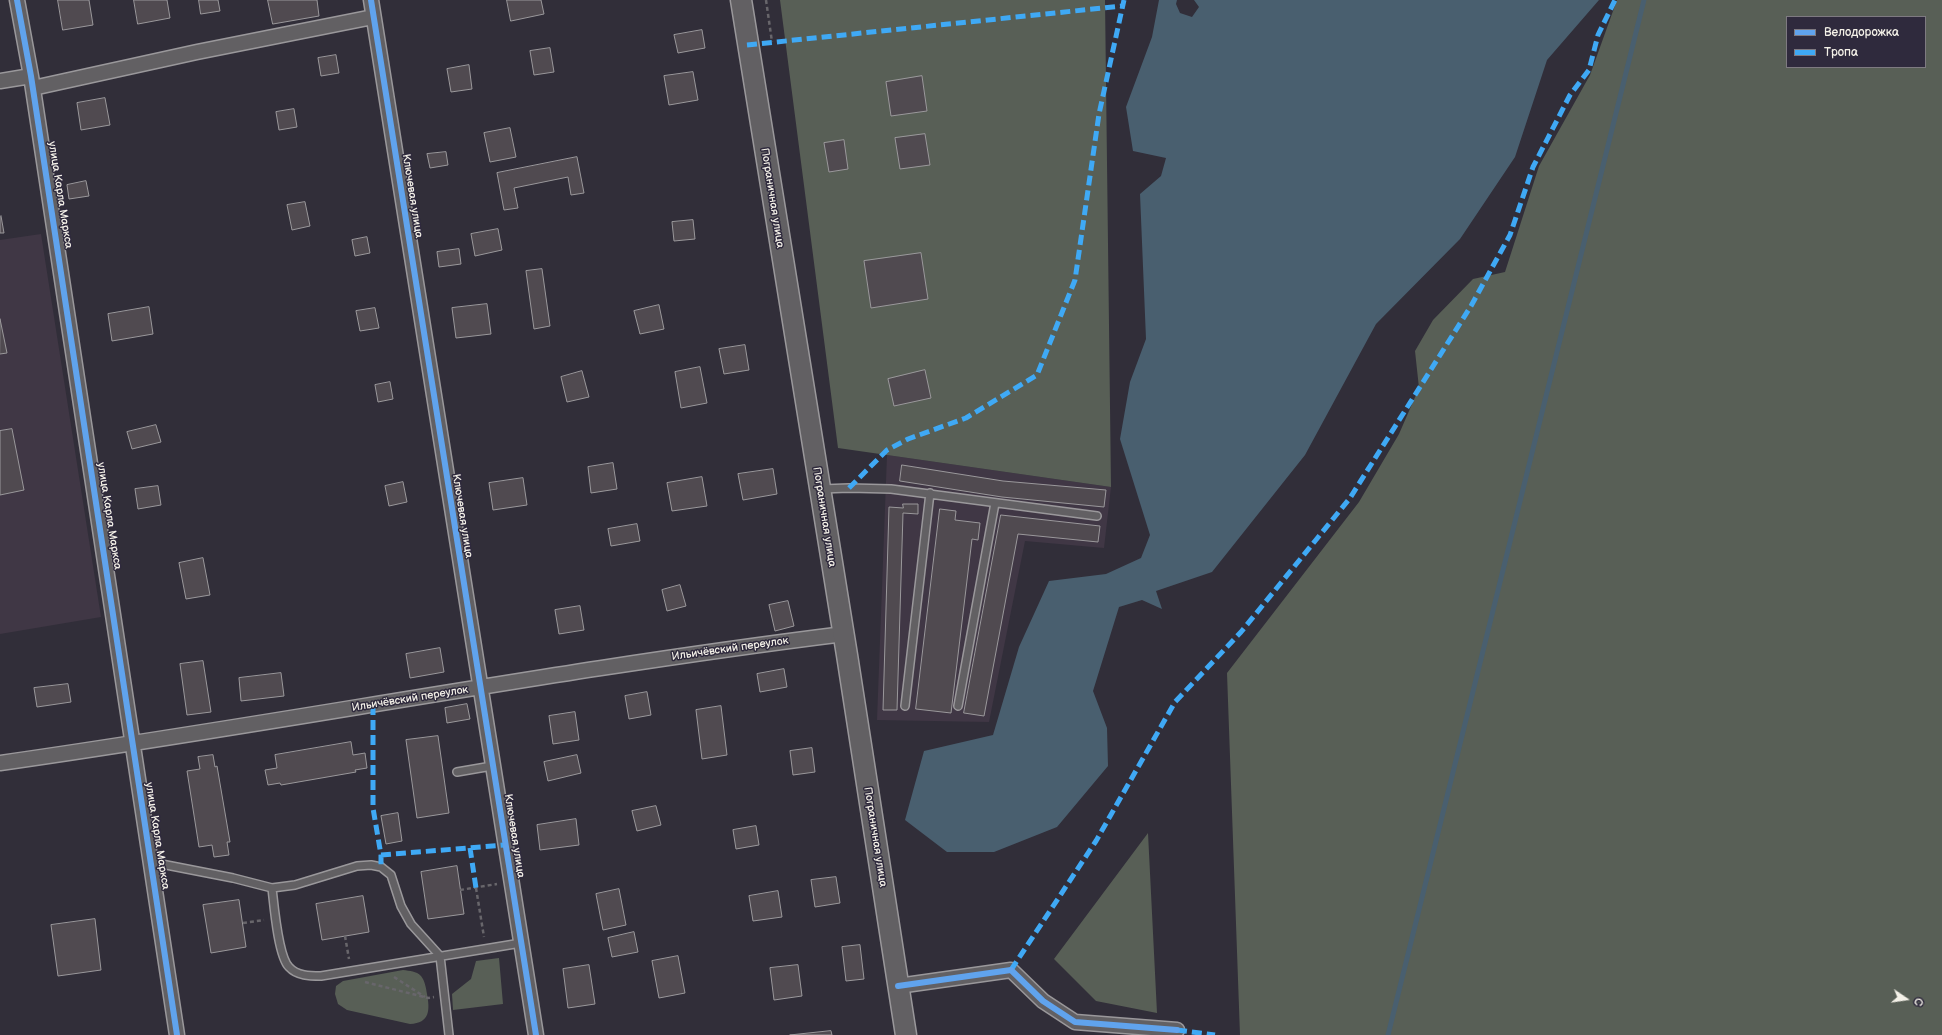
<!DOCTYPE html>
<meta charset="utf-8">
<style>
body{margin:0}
#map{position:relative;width:1942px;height:1035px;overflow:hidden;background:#312e39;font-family:"Balsamiq Sans",sans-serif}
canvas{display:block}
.legend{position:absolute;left:1786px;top:16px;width:140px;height:52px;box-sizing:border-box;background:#2f2a3d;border:1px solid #7e7a81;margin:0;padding:5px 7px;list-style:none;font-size:12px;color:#f4f1e8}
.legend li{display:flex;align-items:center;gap:8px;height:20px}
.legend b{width:20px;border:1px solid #7e7a81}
.north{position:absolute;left:1886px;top:979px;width:40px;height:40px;-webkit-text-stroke:3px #2f2a3d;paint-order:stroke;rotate:103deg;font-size:11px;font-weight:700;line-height:16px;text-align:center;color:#f4f1e8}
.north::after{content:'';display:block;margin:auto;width:14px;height:18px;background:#f4f1e8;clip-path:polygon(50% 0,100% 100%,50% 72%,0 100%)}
</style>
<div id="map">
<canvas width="1942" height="1035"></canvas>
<ul class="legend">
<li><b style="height:5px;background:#60a3ed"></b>Велодорожка</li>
<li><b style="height:5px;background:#3fa9f5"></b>Тропа</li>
</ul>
<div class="north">С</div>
</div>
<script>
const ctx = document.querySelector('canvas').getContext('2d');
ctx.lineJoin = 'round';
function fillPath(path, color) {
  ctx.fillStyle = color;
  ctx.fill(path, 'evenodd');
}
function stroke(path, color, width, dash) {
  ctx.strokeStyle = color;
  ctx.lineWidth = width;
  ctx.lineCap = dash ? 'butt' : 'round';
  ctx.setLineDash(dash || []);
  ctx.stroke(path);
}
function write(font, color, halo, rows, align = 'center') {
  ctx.font = font + ' "Balsamiq Sans",sans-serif';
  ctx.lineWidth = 3;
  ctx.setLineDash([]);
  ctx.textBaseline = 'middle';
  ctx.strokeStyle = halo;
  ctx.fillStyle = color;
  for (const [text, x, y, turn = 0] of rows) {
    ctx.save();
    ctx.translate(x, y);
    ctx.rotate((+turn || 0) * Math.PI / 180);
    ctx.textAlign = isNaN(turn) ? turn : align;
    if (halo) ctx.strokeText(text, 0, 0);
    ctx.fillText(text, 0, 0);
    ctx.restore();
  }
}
fillPath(new Path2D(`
 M41 234 101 617 0 634V240Z
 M887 455 1111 487 1104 548 1025 541 989 722 877 720Z`), '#403745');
fillPath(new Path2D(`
 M780 0H1105L1111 487 838 448Z
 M1617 0H1942V1035H1240L1227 673 1359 502 1399 434 1419 388 1415 351 1433 320 1473 279 1505 272 1539 166 1590 75ZM1787 17H1925V67H1787Z
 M1148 833 1157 1013 1096 1001 1054 959Z
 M499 958 503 1004 453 1010 452 994 471 979 476 961Z
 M403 970C410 971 416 971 421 976 425 981 426 988 427 994 430 1010 430 1023 410 1024L347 1010 338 1004 335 994 336 986 343 981Z`), '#585f56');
fillPath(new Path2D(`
 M1159 0H1177L1176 4 1180 13 1192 17 1199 7 1194 0H1599L1547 60 1515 157 1460 239 1376 324 1305 455 1212 572 1156 591 1162 609 1142 600 1119 607 1093 691 1107 728 1108 766 1057 827 994 852H947L905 820 924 751 993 735 1019 647 1049 581 1106 574 1141 558 1150 535 1120 439 1130 382 1146 339 1140 194 1161 176 1166 158 1133 151 1126 107 1152 37Z`), '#495f6f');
stroke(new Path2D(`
 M1388 1035 1644 0`), '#495f6f', 5);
const building = new Path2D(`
 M58 0H89L93 25 63 30Z
 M134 0H167L170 18 138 24Z
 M199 0H218L220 11 201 14Z
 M268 0H317L319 16 273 24Z
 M507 0H541L544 14 511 21Z
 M702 30 705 48 678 53 674 35Z
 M550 48 554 72 534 75 530 51Z
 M336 55 339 73 321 76 318 58Z
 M469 65 472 89 451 92 447 69Z
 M693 72 698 100 669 105 664 76Z
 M922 76 927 111 891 116 886 82Z
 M105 98 110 125 81 130 77 103Z
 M294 109 297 127 279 130 276 112Z
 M510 128 516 157 490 162 484 133Z
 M925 134 930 165 900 169 895 138Z
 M844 140 848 169 829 172 824 143Z
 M446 152 448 165 430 168 427 154Z
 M577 157 584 193 571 195 568 177 514 188 518 208 504 210 497 173Z
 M86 181 89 196 69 199 67 185Z
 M305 202 310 226 292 230 287 205Z
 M1 216 4 233H0V217Z
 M693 220 695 239 674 241 672 222Z
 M498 229 502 250 475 256 471 234Z
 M367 237 370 253 355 256 352 240Z
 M459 249 461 264 439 267 437 252Z
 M921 253 928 299 871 308 864 261Z
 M542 269 550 326 534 329 526 271Z
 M487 304 491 334 456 338 452 308Z
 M659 305 664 329 640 334 634 311Z
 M149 307 153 334 112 341 108 314Z
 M375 308 379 328 360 331 356 311Z
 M0 319 7 353 0 354Z
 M745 345 749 370 724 374 719 349Z
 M700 367 707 403 681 408 675 372Z
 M925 370 931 398 894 406 888 379Z
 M582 371 589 397 567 402 561 377Z
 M390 382 393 399 378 402 375 385Z
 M156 425 161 442 132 449 127 432Z
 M12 429 24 490 0 495V431Z
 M613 463 617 489 591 493 588 467Z
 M902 465 1003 481 1106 490 1104 507 1002 497 900 481Z
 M773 469 777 494 743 500 738 474Z
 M702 477 707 506 672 511 667 483Z
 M523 478 527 505 493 510 489 483Z
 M403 482 407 502 389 506 385 486Z
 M158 486 161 505 138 509 135 489Z
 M903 504H918V514L903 513 897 710H883L889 507 903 508Z
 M940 509 956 511 955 520 980 523 978 540 972 539 951 713 916 709Z
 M1001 515 1100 526 1098 542 1018 534 984 716 964 713Z
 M637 524 640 541 611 546 608 529Z
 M203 558 210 595 186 599 179 563Z
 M680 585 686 606 667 611 662 590Z
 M788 601 794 626 775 631 769 605Z
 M580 606 584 630 559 634 555 610Z
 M440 648 444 672 410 678 406 654Z
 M203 661 211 712 187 715 180 664Z
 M784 669 787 687 760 692 757 674Z
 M281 673 284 696 241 701 239 678Z
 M68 684 71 702 37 707 34 688Z
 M647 692 651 715 629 719 625 696Z
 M467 704 470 719 447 723 445 708Z
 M721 706 727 755 702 759 696 710Z
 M575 712 579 740 553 744 549 716Z
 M438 736 449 813 417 818 406 740Z
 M351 742 353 755 365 753 367 768 355 770 356 772 281 785 280 783 268 785 265 770 277 768 275 755Z
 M812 748 815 772 793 775 790 751Z
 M213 755 215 767 217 766 230 842H227L229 855 214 857 212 845 199 847 187 771 200 769 198 757Z
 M577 755 581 773 548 781 544 762Z
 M656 806 661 825 637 831 632 811Z
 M398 813 402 841 386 844 381 816Z
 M576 819 579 845 540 850 537 825Z
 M756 826 759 845 736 849 733 830Z
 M457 866 464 914 428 919 421 872Z
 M836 877 840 903 815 907 811 880Z
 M619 889 626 925 603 930 596 894Z
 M778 891 782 917 753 921 749 896Z
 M363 896 369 932 322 940 316 904Z
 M239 900 246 947 211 953 203 905Z
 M95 919 101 970 58 976 51 925Z
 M634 932 638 952 612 957 608 938Z
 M860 945 864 979 846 981 842 947Z
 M678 956 685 993 659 998 652 961Z
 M589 965 595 1004 568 1008 563 969Z
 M798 965 802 996 774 1000 770 968Z
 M831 1031 832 1035H790Z`);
fillPath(building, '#504a50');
stroke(building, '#9a989b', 1);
const service = new Path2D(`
 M821 489 849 488 891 489 1097 516
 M905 706 930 493
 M958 706 995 503
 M457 772 492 766
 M151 862 233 878 272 888 295 885 357 866 371 865 381 867 391 875 401 906 411 924 440 956 449 1035
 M272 888C274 905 278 956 289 967 297 976 310 976 321 976L521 943`);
const minor = new Path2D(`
 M17 0 31 76 177 1035
 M371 0 536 1035
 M0 81 31 76
 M33 88 197 52 373 17
 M0 763C282 723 561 669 844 634
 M898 986 1011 970 1043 1001 1075 1022 1177 1030`);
const secondary = new Path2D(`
 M741 0 847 655 906 1035`);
stroke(service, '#9a989b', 10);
stroke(minor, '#9a989b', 17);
stroke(secondary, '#9a989b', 23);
stroke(new Path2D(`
 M766 0 772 42
 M476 888 484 937
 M460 890 497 884
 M243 923 264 920
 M345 936 349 959
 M394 977 425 997
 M365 982 428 998 434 997`), '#68666b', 2.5, [4, 3]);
stroke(service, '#626063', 7);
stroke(minor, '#626063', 14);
stroke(secondary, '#626063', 20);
stroke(new Path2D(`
 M747 45 1122 6
 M849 488 887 450 908 439 966 418 1037 375 1075 280 1099 114 1124 0
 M373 705V808L381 855V867
 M470 848 476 888
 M381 855 505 845
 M1011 970 1096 841 1175 702 1241 632 1350 498 1471 306 1510 235 1533 167 1570 95 1589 70 1598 35 1615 0
 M1177 1030 1215 1035`), '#3fa9f5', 5, [10, 5]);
stroke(new Path2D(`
 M17 0 31 76 177 1035
 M371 0 536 1035
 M898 986 1011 970 1043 1001 1075 1022 1177 1030`), '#60a3ed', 6);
write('11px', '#f4f1e8', '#2f2a3d', [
 ["улица Карла Маркса",60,195,81],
 ["Ключевая улица",412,196,81],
 ["Пограничная улица",772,198,81],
 ["улица Карла Маркса",109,516,81],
 ["Ключевая улица",462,516,81],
 ["Пограничная улица",824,517,81],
 ["Ильичёвский переулок",730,649,-8],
 ["Ильичёвский переулок",410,699,-9],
 ["улица Карла Маркса",157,836,81],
 ["Ключевая улица",514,836,81],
 ["Пограничная улица",875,837,81]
]);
</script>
